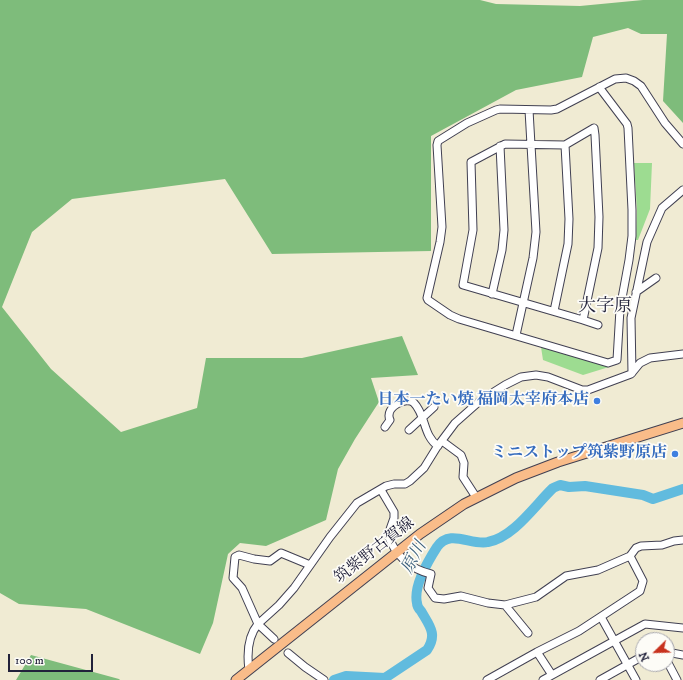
<!DOCTYPE html>
<meta charset="utf-8">
<style>
body{margin:0}
#map{position:relative;width:683px;height:680px;overflow:hidden;background:#f0ebd3;font-family:"IM FELL DW Pica",serif}
canvas{display:block}
.north{position:absolute;left:635px;top:632px;width:40px;height:40px;box-sizing:border-box;background:#fdfcf7;border:1px solid #a5a5ac;border-radius:50%;rotate:247deg;font-size:11px;font-weight:700;line-height:16px;text-align:center;color:#22223b}
.north::after{content:'';display:block;margin:auto;width:14px;height:18px;background:#c8321e;clip-path:polygon(50% 0,100% 100%,50% 72%,0 100%)}
.scale{position:absolute;left:8px;top:654px;width:85px;height:18px;box-sizing:border-box;border:2px solid #22223b;border-top:0;padding-left:5px;font-size:12px;line-height:14px;white-space:nowrap;color:#22223b;-webkit-text-stroke:3px #fdfcf7;paint-order:stroke}
</style>
<div id="map">
<canvas width="683" height="680"></canvas>
<div class="north">N</div>
<div class="scale">100 m</div>
</div>
<script>
const ctx = document.querySelector('canvas').getContext('2d');
ctx.lineJoin = 'round';
function fillPath(path, color) {
  ctx.fillStyle = color;
  ctx.fill(path, 'evenodd');
}
function stroke(path, color, width, dash) {
  ctx.strokeStyle = color;
  ctx.lineWidth = width;
  ctx.lineCap = dash ? 'butt' : 'round';
  ctx.setLineDash(dash || []);
  ctx.stroke(path);
}
function write(font, color, halo, rows, align = 'center') {
  ctx.font = font + ' "IM FELL DW Pica","Noto Serif JP",serif';
  ctx.lineWidth = 3.5;
  ctx.setLineDash([]);
  ctx.textBaseline = 'middle';
  ctx.strokeStyle = halo;
  ctx.fillStyle = color;
  for (const [text, x, y, turn = 0] of rows) {
    ctx.save();
    ctx.translate(x, y);
    ctx.rotate((+turn || 0) * Math.PI / 180);
    ctx.textAlign = isNaN(turn) ? turn : align;
    if (halo) ctx.strokeText(text, 0, 0);
    ctx.fillText(text, 0, 0);
    ctx.restore();
  }
}
fillPath(new Path2D(`
 M634 163H652L650 209 638 240H636L637 210Z
 M541 347 609 367 583 375 543 360Z`), '#9ddc91');
fillPath(new Path2D(`
 M0 0H480L496 4 580 6 643 0H683V123L663 101 667 34H641L628 28 593 37 582 77 516 90 431 136V251L272 254 225 179 72 199 32 232 2 307 51 369 121 432 197 408 206 358H302L402 336 418 375 371 378 379 402 355 439 338 469 326 520 266 546 240 543 228 554 213 623 200 654 86 609 19 604 0 593Z
 M31 655 119 679 120 680H16Z`), '#7ebc7b');
stroke(new Path2D(`
 M334 680 346 676 385 678 427 650C438 634 429 625 421 611 419 609 417 606 417 603 413 586 428 561 437 547 450 528 471 546 488 542 514 537 535 505 553 488L560 485 569 487 585 486 643 495 653 499 683 489`), '#61bbde', 10);
const minor = new Path2D(`
 M599 87 627 124 628 128 632 210V236L629 260 620 309 617 360 608 363 459 319 450 315 428 300 427 298 440 242 442 227 437 145 438 141 467 123 496 110 500 109 551 110 557 109 615 79 626 78 634 81 641 86 665 123 683 144
 M594 128 595 135 599 217 598 248 583 320 463 285 473 230 471 162 505 144 565 145Z
 M636 292 656 278
 M492 294 502 250 504 230 500 146
 M554 311 568 244 569 219 565 145
 M583 320 598 325
 M516 335 533 258 536 232 529 110
 M632 373 631 318 647 242 662 208 683 190
 M385 427 390 420C384 407 407 396 414 403 426 415 423 436 438 446
 M409 430 434 407
 M442 441 461 455 464 463 463 477 476 497
 M381 490 394 512V518L388 535C395 555 410 569 431 574L428 588 435 598 444 599 461 596 488 603 505 605 536 597 566 576 598 570 630 556 636 548 641 546 662 545 674 541 683 540
 M505 605 528 633
 M601 617 636 680
 M274 639 258 624 279 605 294 588 330 537 357 503 386 486 394 484H405L410 481 424 468 437 447 455 423 481 400 505 385 521 377 536 375 548 377 582 390H588L631 374 640 363 650 358 683 354
 M537 652 552 675
 M667 652 683 655
 M288 653 305 667 324 680
 M667 661 677 680
 M249 670C247 655 248 636 258 624L242 588 233 578 235 557 239 555 254 559 270 561 281 553 310 565
 M487 680 537 652 579 631 640 591 643 581 630 556
 M543 680 645 624 683 628
 M600 680 643 656`);
const major = new Path2D(`
 M236 680 420 534 464 504 516 478 558 462 683 423`);
stroke(minor, '#414052', 9);
stroke(major, '#414052', 11);
stroke(minor, '#fff', 7);
stroke(major, '#f9bc89', 9);
for (const [x, y, r, color] of [
 [597,401,4,"#3f7fe0"],
 [675,454,4,"#3f7fe0"]
]) {
  const dot = new Path2D();
  dot.arc(x, y, r, 0, 2 * Math.PI);
  ctx.fillStyle = color;
  ctx.fill(dot);
  stroke(dot, '#fdfcf7', 1.5);
}
write('bold 16px', '#366cbe', '#fdfcf7', [
 ["日本一たい焼 福岡太宰府本店",589,401],
 ["ミニストップ筑紫野原店",667,454]
], 'right');
write('16px', '#22223b', '#fdfcf7', [
 ["筑紫野古賀線",375,551,-38]
]);
write('italic 17px', '#3b5f7c', '#fdfcf7', [
 ["原川",415,558,-62]
]);
write('18px', '#22223b', '#fdfcf7', [
 ["大字原",605,307]
]);
</script>
